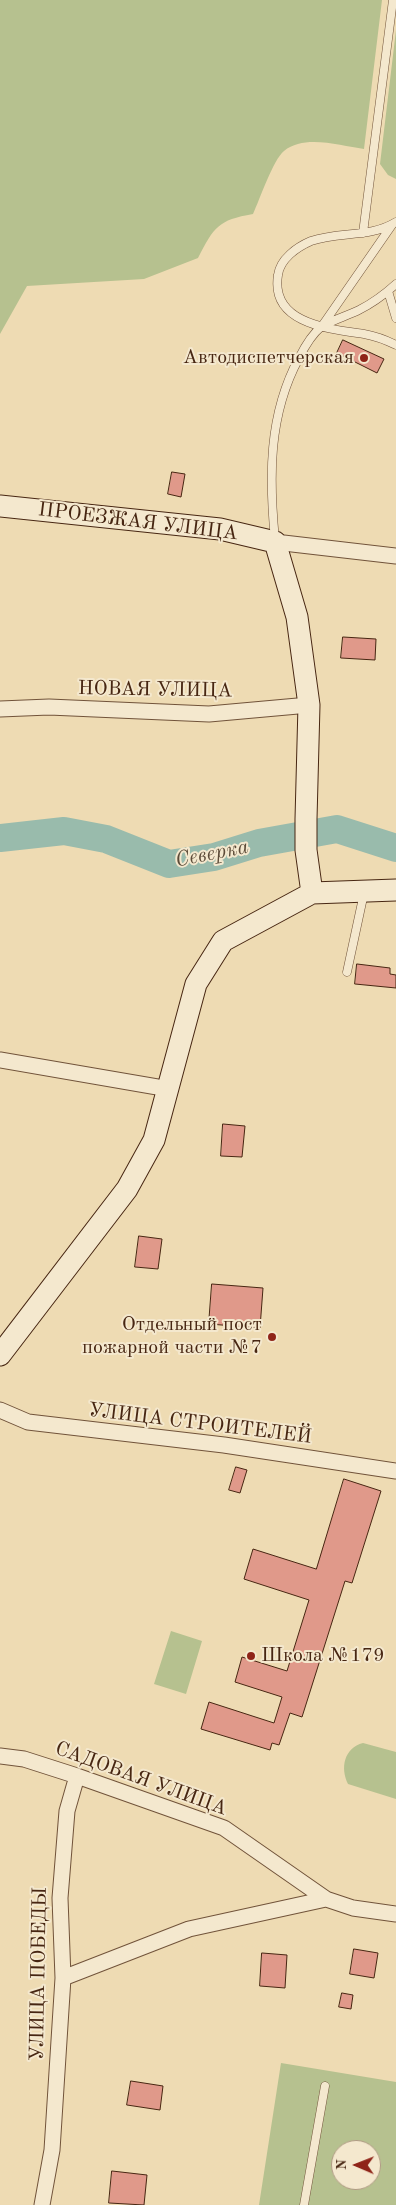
<!DOCTYPE html>
<meta charset="utf-8">
<style>
body{margin:0}
#map{position:relative;width:396px;height:2205px;overflow:hidden;background:#eedbb3;font-family:"Old Standard TT",serif}
canvas{display:block}
.north{position:absolute;left:331px;top:2140px;width:50px;height:50px;box-sizing:border-box;background:#f4e8ce;border:1px solid #af9a83;border-radius:50%;rotate:271deg;font-size:14px;font-weight:700;line-height:20px;text-align:center;color:#472612}
.north::after{content:'';display:block;margin:auto;width:18px;height:22px;background:#8f2418;clip-path:polygon(50% 0,100% 100%,50% 72%,0 100%)}
</style>
<div id="map">
<canvas width="396" height="2205"></canvas>
<div class="north">N</div>
</div>
<script>
const ctx = document.querySelector('canvas').getContext('2d');
ctx.lineJoin = 'round';
function fillPath(path, color) {
  ctx.fillStyle = color;
  ctx.fill(path, 'evenodd');
}
function stroke(path, color, width, dash) {
  ctx.strokeStyle = color;
  ctx.lineWidth = width;
  ctx.lineCap = dash ? 'butt' : 'round';
  ctx.setLineDash(dash || []);
  ctx.stroke(path);
}
function write(font, color, halo, rows, align = 'center') {
  ctx.font = font + ' "Old Standard TT",serif';
  ctx.lineWidth = 4;
  ctx.setLineDash([]);
  ctx.textBaseline = 'middle';
  ctx.strokeStyle = halo;
  ctx.fillStyle = color;
  for (const [text, x, y, turn = 0] of rows) {
    ctx.save();
    ctx.translate(x, y);
    ctx.rotate((+turn || 0) * Math.PI / 180);
    ctx.textAlign = isNaN(turn) ? turn : align;
    if (halo) ctx.strokeText(text, 0, 0);
    ctx.fillText(text, 0, 0);
    ctx.restore();
  }
}
fillPath(new Path2D(`
 M0 0H382L364 149C340 146 305 134 284 151 273 160 260 199 253 214 218 220 214 227 198 258L144 279 27 286 0 334Z
 M396 30V179L388 175 380 164Z
 M171 1631 202 1641 186 1694 154 1684Z
 M363 1743 396 1752V1799L348 1784C340 1768 344 1748 363 1743Z
 M281 2063 396 2082V2205H259ZM341 2150H371V2180H341Z`), '#b6c18f');
stroke(new Path2D(`
 M0 838 64 831 106 839 169 864 214 857 259 843 337 829 396 848`), '#99bbac', 28);
const building = new Path2D(`
 M343 340 384 359 377 373 337 353Z
 M172 472 185 474 181 497 168 494Z
 M343 637 376 639 375 660 341 658Z
 M357 964 390 968V974L396 975V988L355 984Z
 M223 1124 245 1126 242 1157 221 1156Z
 M139 1236 162 1239 158 1269 135 1267Z
 M212 1284 263 1288 260 1328 209 1324Z
 M236 1467 247 1470 240 1493 229 1490Z
 M344 1479 381 1491 352 1583 345 1581 302 1717 290 1713 279 1745 272 1743 270 1750 201 1729 209 1702 274 1723 282 1697 235 1682 242 1657 287 1671 309 1600 244 1579 253 1549 316 1569Z
 M354 1949 378 1953 374 1978 350 1974Z
 M262 1953 287 1955 285 1988 260 1986Z
 M342 1993 353 1995 351 2009 339 2007Z
 M131 2081 163 2086 160 2110 127 2105Z
 M112 2171 147 2175 144 2205 109 2203Z`);
fillPath(building, '#e0998a');
stroke(building, '#472612', 1);
const lane = new Path2D(`
 M396 222C370 238 339 231 311 241 297 247 280 259 278 275 270 324 330 329 364 334 375 336 386 340 396 345
 M363 233 393 0
 M388 291 396 318
 M322 326 392 225
 M275 540C269 478 268 415 299 358 304 348 311 335 321 327 332 320 347 316 359 310 373 303 385 294 396 284
 M347 972 364 893
 M304 2205 325 2086`);
const street = new Path2D(`
 M275 542 396 556
 M0 709 49 707 209 714 309 705
 M0 1060 169 1089
 M0 1410 28 1422 224 1445 396 1471
 M0 1756 24 1759 77 1776 224 1828 326 1899 353 1908 396 1914
 M63 1978 189 1929 326 1899
 M42 2205 52 2150 63 1978 60 1898 67 1811 77 1776`);
const secondary = new Path2D(`
 M0 506 220 529 275 542 297 617 309 705 306 819V850L312 893
 M0 1355 127 1189 154 1140 196 984 223 941 312 893 396 890`);
stroke(lane, '#71533a', 9);
stroke(street, '#71533a', 17);
stroke(secondary, '#472612', 23);
stroke(lane, '#f4e8ce', 8);
stroke(street, '#f4e8ce', 15);
stroke(secondary, '#f4e8ce', 21);
for (const [x, y, r, color] of [
 [364,358,5,"#8f2418"],
 [272,1337,5,"#8f2418"],
 [251,1656,5,"#8f2418"]
]) {
  const dot = new Path2D();
  dot.arc(x, y, r, 0, 2 * Math.PI);
  ctx.fillStyle = color;
  ctx.fill(dot);
  stroke(dot, '#f4e8ce', 2);
}
write('20px', '#472612', '#f4e8ce', [
 ["Автодиспетчерская",354,358],
 ["Отдельный пост",262,1325],
 ["пожарной части №7",262,1348],
 ["Школа №179",261,1656,"left"]
], 'right');
write('20px', '#472612', '#f4e8ce', [
 ["ПРОЕЗЖАЯ УЛИЦА",138,522,7],
 ["НОВАЯ УЛИЦА",155,690,1],
 ["УЛИЦА СТРОИТЕЛЕЙ",200,1424,7],
 ["САДОВАЯ УЛИЦА",141,1779,20],
 ["УЛИЦА ПОБЕДЫ",39,1974,-89]
]);
write('italic 21px', '#5c4b38', '#f4e8ce', [
 ["Северка",212,854,-11]
]);
</script>
